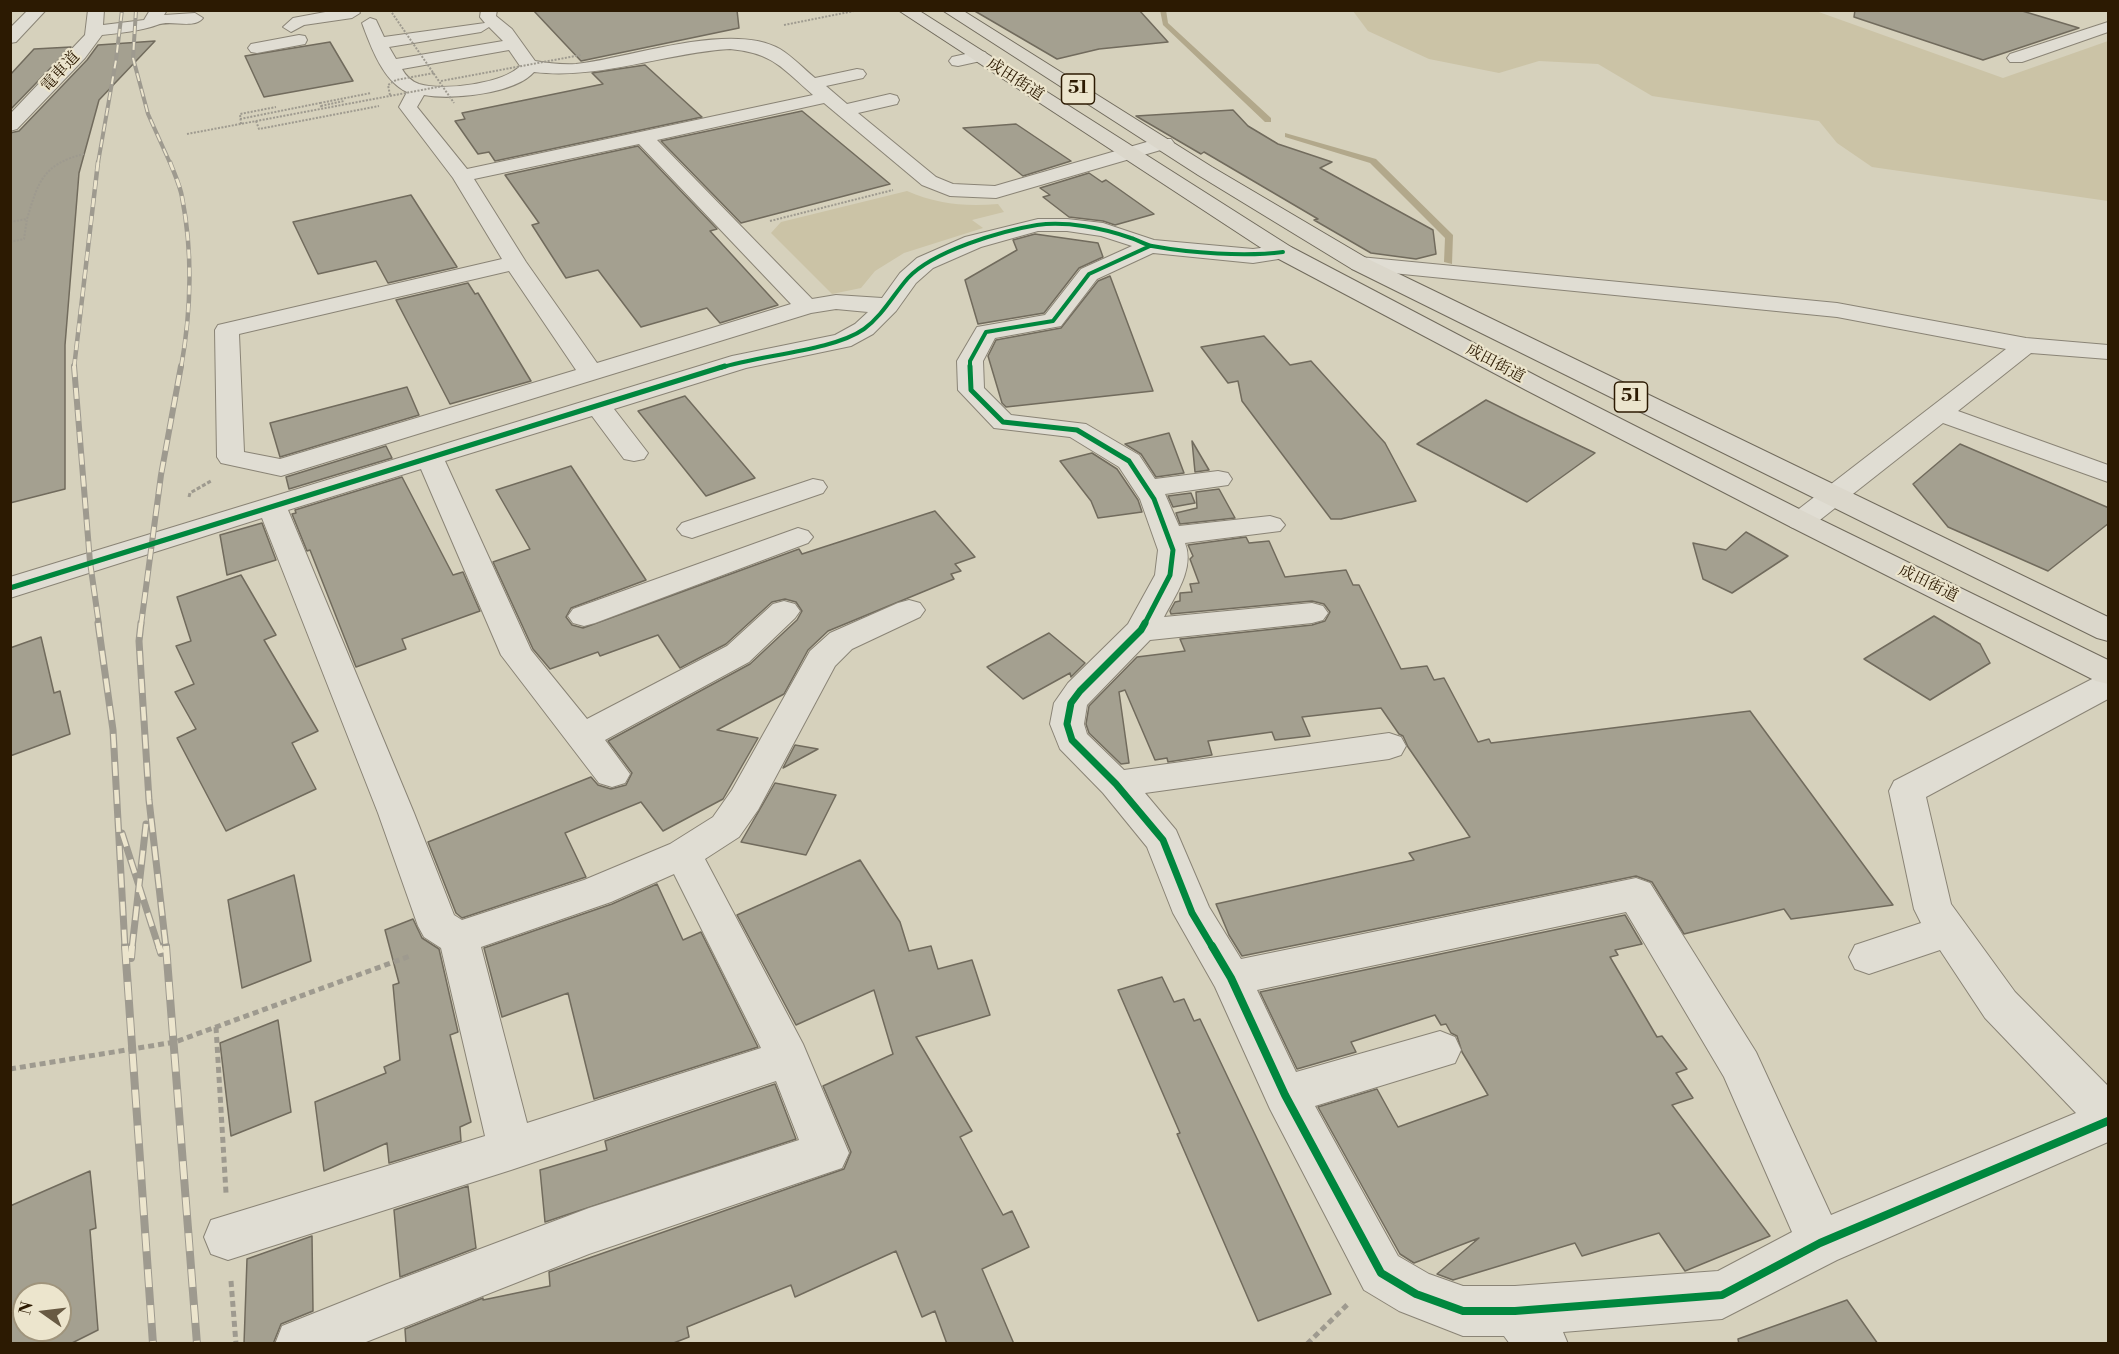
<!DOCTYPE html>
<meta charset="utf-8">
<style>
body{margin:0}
#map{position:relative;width:2119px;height:1354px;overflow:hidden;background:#d6d1bc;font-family:"Libre Bodoni",serif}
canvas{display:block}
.frame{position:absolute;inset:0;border:12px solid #2c1a02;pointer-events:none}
.north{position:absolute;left:12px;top:1282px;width:60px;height:60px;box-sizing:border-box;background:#ece5cd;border:2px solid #9f947c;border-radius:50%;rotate:284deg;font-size:16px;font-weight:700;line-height:24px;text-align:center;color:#2c1a02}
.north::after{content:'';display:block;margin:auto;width:21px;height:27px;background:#685a43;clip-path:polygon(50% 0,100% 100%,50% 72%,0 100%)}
</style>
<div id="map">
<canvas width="2119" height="1354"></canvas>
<div class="frame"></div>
<div class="north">N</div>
</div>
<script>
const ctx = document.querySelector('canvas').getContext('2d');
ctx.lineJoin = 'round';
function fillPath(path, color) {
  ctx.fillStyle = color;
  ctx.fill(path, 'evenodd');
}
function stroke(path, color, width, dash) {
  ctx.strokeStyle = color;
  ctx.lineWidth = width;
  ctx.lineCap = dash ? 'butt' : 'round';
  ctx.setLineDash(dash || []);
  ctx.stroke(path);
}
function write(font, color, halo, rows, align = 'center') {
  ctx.font = font + ' "Libre Bodoni","Noto Serif JP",serif';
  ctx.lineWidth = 4.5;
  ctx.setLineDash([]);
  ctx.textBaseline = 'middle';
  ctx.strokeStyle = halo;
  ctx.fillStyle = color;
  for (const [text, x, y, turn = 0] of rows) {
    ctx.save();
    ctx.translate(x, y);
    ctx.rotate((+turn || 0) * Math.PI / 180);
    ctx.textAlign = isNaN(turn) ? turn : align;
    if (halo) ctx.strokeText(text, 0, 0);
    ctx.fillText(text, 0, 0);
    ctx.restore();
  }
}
fillPath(new Path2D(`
 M1353 11H1816L2003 78 2108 41V201L1872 167 1837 143 1819 121 1652 96 1598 64 1539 61 1499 73 1429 59 1368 31Z
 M907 191C937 204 965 207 998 204L1004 212 972 220 983 228 904 253 875 271 861 288 832 294 771 233 781 222Z`), '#cbc3a6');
fillPath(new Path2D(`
 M1160 10H1166L1168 23 1271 118V122H1265L1163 25Z
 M1285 133 1376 159 1453 235 1452 264 1444 262 1445 238 1370 163 1285 137Z`), '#b2a88b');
const building = new Path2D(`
 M533 10H737L739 28 581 61Z
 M973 10H1139L1168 42 1099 49 1057 59Z
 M1855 10H2019L2079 28 1983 60 1854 17Z
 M155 41 99 100 79 173 65 345V489L10 503V133L19 131 87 60 98 45Z
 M330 42 353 81 264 97 245 56Z
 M71 47 10 110V75L34 49Z
 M645 65 702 117 495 161 489 152 478 154 455 121 465 119 462 113 603 84 592 73Z
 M1233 110 1248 126 1278 144 1332 162 1320 168 1433 230 1436 254 1416 259 1371 253 1314 220 1318 219 1204 152 1201 154 1136 116Z
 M802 111 890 184 741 223 661 141Z
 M1016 124 1071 161 1023 176 963 128Z
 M638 146 717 229 710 231 778 305 720 323 707 308 641 327 598 270 566 278 532 225 539 223 505 175Z
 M1089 173 1102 182 1106 180 1154 214 1115 225 1103 221 1069 217 1043 197 1050 195 1040 188Z
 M411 195 457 267 388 283 376 261 318 274 293 222Z
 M1035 234 1098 243 1103 257 1079 268 1044 313 978 324 965 280 1017 250 1013 240Z
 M1110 276 1153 391 1006 407 1002 403 988 356 996 340 1061 328 1098 281Z
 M468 283 475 294 478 293 531 381 450 404 396 300Z
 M1264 336 1290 365 1311 361 1385 443 1416 501 1341 519H1331L1242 401 1238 381 1228 383 1201 347Z
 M407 387 419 415 280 457 270 423Z
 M685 396 755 478 706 496 638 411Z
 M1486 400 1520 417 1595 453 1527 502 1417 444Z
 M1169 433 1184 473 1156 477 1141 454 1125 444Z
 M1192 441 1209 470 1195 472Z
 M1960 444 2109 508V523L2048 571 1948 527 1913 484Z
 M386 446 392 458 289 489 286 477Z
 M1092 453 1117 469 1138 500 1142 512 1098 518 1091 501 1060 461Z
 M571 466 646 580 571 608 566 617 572 625 583 628 799 549 802 554 935 511 975 557 955 564 961 571 951 574 954 579 828 631 808 650 784 694 717 730 758 738 723 799 663 831 641 802 565 833 586 877 462 918 456 913 428 842 591 777 598 785 611 789 626 785 632 773 608 741 750 664 797 620 802 611 796 602 785 599 772 602 726 644 680 668 658 635 600 656 598 652 550 669 533 649 493 562 530 549 496 490Z
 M402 477 453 575 463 572 480 611 402 639 406 649 356 667 310 550 307 551 292 514 296 513 295 510Z
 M1219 489 1235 518 1180 524 1176 513 1197 508 1196 492Z
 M1191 493 1195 503 1173 507 1168 496Z
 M262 523 276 560 227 575 220 535Z
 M1746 532 1788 556 1732 593 1703 579 1693 543 1726 550Z
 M1246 537 1249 543 1269 541 1285 577 1346 570 1353 585H1359L1401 669 1427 666 1434 680 1444 678 1478 742 1489 739 1491 743 1750 711 1893 905 1791 919 1784 909 1684 934 1652 882 1636 876 1242 956 1229 935 1216 904 1414 860 1409 853 1470 837 1408 747 1403 736 1399 734 1381 708 1302 717 1310 736 1275 740 1272 732 1208 741 1212 755 1168 762 1167 758 1155 760 1125 690 1119 692 1129 763 1121 764 1089 733 1086 724 1089 706 1137 657 1185 651 1180 639 1312 625 1325 621 1330 612 1324 604 1312 601 1171 614 1170 611 1175 602 1180 601V593L1192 592 1190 584 1199 583 1190 559 1193 556 1188 545Z
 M241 575 276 635 264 640 318 731 292 743 316 789 226 831 177 738 196 729 175 692 194 684 176 646 191 641 177 597Z
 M1934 616 1980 644 1990 663 1930 700 1864 659Z
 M1049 633 1085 663 1071 677 1070 673 1023 699 987 667Z
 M41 637 54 693 60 691 70 734 10 756V648Z
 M795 745 818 749 783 768Z
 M775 783 836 795 806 855 741 842Z
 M860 860 900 922 909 951 931 946 938 969 972 960 990 1015 916 1037 972 1131 960 1137 1003 1215 1012 1211 1029 1247 982 1269 1014 1344H947L935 1311 922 1317 896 1251 795 1297 791 1285 687 1327 689 1337 671 1344H406L405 1329 483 1298V1300L550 1286 549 1272 844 1169 851 1152 823 1086 893 1054 874 990 796 1025 737 915Z
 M294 875 311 961 242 988 228 900Z
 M657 884 683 940 701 932 758 1047 594 1099 568 993 502 1017 484 948 612 904Z
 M1625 915 1642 944 1615 950 1618 955 1610 957 1657 1037 1662 1036 1687 1069 1676 1073 1693 1098 1672 1105 1770 1236 1685 1271 1659 1233 1582 1256 1575 1243 1453 1280 1437 1274 1479 1238 1414 1263 1400 1254 1318 1107 1377 1089 1398 1127 1488 1095 1462 1052 1457 1036 1451 1033 1446 1024 1441 1025 1435 1015 1351 1042 1356 1052 1297 1069 1260 992Z
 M413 919 422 938 439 949 458 1032 450 1035 471 1122 460 1127 461 1141 389 1163 387 1143 324 1171 315 1102 386 1073 384 1067 400 1060 393 985 399 983 385 930Z
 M1162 977 1174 1002 1184 999 1194 1021 1200 1019 1331 1294 1258 1321 1177 1134 1180 1133 1118 990Z
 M278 1020 291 1112 231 1136 220 1043Z
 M775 1084 796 1139 545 1222 540 1170 607 1150 605 1141Z
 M90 1171 96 1228 90 1230 98 1330 70 1344H10V1206ZM24 1294H60V1330H24Z
 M468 1186 476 1248 400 1277 394 1210Z
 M312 1236 313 1311 281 1324 273 1344H244L247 1259Z
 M1847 1300 1878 1344H1739L1738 1339Z`);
fillPath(building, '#a4a090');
stroke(building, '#716b5d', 1.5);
const minor = new Path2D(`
 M28 10H46L16 42 10 43V28Z
 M88 10H104L103 25 144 20 150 10H167L164 15 195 13 203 18C193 30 171 19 157 25 141 31 120 33 102 35L85 58 17 129 10 131V114L85 35Z
 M336 10H358L360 13 352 18 304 25 291 32 283 27 293 18Z
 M481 10H497L496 16 512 29 535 61C548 63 562 65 576 64 630 58 731 21 780 49 792 56 804 69 815 78L857 69 863 70 866 74 863 78 826 86 847 104 890 94 897 96 899 100 897 104 858 113 936 177 953 184 995 186 1157 139H1171L1174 143 1171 147 996 198 950 196 922 185 824 103 657 140 812 299 836 295 882 298 900 273 917 258 965 237 1038 219H1067L1103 223 1154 240 1253 249 1283 245 1291 247 1294 252 1291 257 1253 263 1153 253 1097 279 1061 326 995 338 983 361 984 388 1011 415 1086 424 1139 455 1155 479 1218 471 1228 473 1232 479 1228 485 1165 494 1179 526 1270 516 1280 519 1285 525 1280 531 1185 543C1195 568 1175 596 1164 617L1312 603 1323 606 1328 613 1323 620 1312 623 1150 640 1087 705 1084 724 1087 734 1124 770 1389 733 1401 737 1406 746 1401 755 1389 759 1145 793 1176 830 1209 907 1241 959 1636 878 1650 883 1756 1052 1831 1215 2076 1113 1985 1018 1940 950 1869 974 1855 969 1849 957 1855 945 1921 923 1914 909 1889 791 1894 781 2096 677 2108 674V699L1926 797 1951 904 2015 992 2108 1086V1142L1837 1260 1722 1319 1563 1332 1568 1344H1510L1504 1336H1463L1399 1311 1364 1290 1270 1109 1215 987 1173 913 1147 847 1103 793 1060 749 1050 724 1054 703 1068 683 1128 624 1155 575 1158 550 1140 499 1119 467 1070 437 994 428 958 390 957 361 977 327 1045 315 1081 269 1132 246 1101 236 1067 231H1038L981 247 933 268 916 283 896 311 873 334 851 346 746 368 614 409 648 453 644 459 634 461 624 459 592 416 445 461 531 650 587 719 727 646 773 604 784 601 795 604 800 611 795 618 749 662 605 740 630 774 625 783 612 787 599 783 501 655 421 469 288 510 414 813 454 915 462 920 584 880 670 844 713 817 732 790 810 651 830 633 898 603 909 600 920 603 925 610 920 617 852 649 835 666 758 810 739 837 705 859 803 1044 849 1153 842 1168 589 1254 361 1344H275L282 1326 387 1284 589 1208 799 1140 776 1081 511 1170 228 1260 211 1254 204 1237 211 1220 485 1136 441 948 424 937 418 926 378 813 262 518 10 598V577L732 356 835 335 855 324 868 312 836 309 811 313 281 476 221 463 217 457 215 330 218 325 502 259 453 178 399 107 407 92C383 81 371 47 362 23L370 18 376 20 384 37 485 23 480 17ZM489 27 503 41 396 59 389 47 481 32ZM730 49C773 53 782 68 813 95L467 169 417 107 424 95C451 100 515 94 534 72 599 80 664 53 730 49ZM509 50 520 66C503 84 443 91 419 84 411 81 406 76 402 69ZM639 144 791 304 597 363 526 262 474 179ZM509 271 576 370 280 459 244 452 239 334ZM674 874 761 1048 527 1123 481 947 611 902ZM1626 912 1724 1077 1792 1232 1718 1271 1515 1286H1463L1429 1274 1398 1256 1315 1106 1455 1063 1461 1050 1455 1037 1440 1031 1296 1072 1257 990Z
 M2108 22V32L2022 62H2010L2007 58 2010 54Z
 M299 35 305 36 307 40 305 44 257 53 251 52 248 48 251 44Z
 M979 51 985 52 988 56 985 60 958 66 952 65 949 61 952 57Z
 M1360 257 1837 303 2026 338 2108 345V359L2031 353 1958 411 2108 465V482L1943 423 1811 527 1801 530 1791 527 1786 521 1791 515 2006 349 1837 317 1352 269 1349 264 1352 259Z
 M813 479 823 481 827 487 823 493 692 538 682 535 677 529 682 523Z
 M798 528 808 531 813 537 808 543 595 623 584 626 573 623 568 616 573 609Z`);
const highway = new Path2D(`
 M898 10H918L1291 247 1544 380 1811 515 2108 660V684L2096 681 1791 527 1526 390 1275 257Z
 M942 10H962L1212 167 1368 259 2108 617V641L2097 638 1352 269 1198 175Z`);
stroke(minor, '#8a8476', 2);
stroke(highway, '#716b5d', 2);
stroke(new Path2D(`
 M784 25 859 10
 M320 103 371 93
 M321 106 344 101
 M240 119 320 103 322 109
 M256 121 259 129 379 106
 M241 124 240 114 276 107
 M770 221 893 190
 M10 222 27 219C38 182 43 164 84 154
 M10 242 24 239 27 219`), '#9e9a8f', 2, [2, 1.5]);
stroke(new Path2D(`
 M189 497 190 493 211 481`), '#9e9a8f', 3, [4, 2]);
stroke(new Path2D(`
 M216 1027 226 1193
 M10 1069 175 1042 410 956
 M231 1281 236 1344
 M1307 1344 1348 1304`), '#9e9a8f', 5, [6, 4]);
fillPath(minor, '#e0ddd3');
fillPath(highway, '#dbd7cb');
const railFar4 = new Path2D(`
 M136 10 133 58 148 114 170 163
 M98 163 116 60 122 10`);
const railFar3 = new Path2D(`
 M170 162C174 173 180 185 182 197 193 253 191 312 181 368
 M74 368 98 162`);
const railFar2 = new Path2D(`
 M74 366 90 562 99 625
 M141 625 161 475 181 366`);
const railFar1 = new Path2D(`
 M98 623 113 730 125 948
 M141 623 139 641 149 800 166 948
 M122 833 159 948
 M132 948 146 824`);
const rail = new Path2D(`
 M125 946 153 1344
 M159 946 161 953
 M166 946 197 1344
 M131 958 132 946`);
stroke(railFar4, '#9e9a8f', 4);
stroke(railFar3, '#9e9a8f', 4.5);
stroke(railFar2, '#9e9a8f', 6);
stroke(railFar1, '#9e9a8f', 7);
stroke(rail, '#9e9a8f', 8);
stroke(railFar4, '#ece5cd', 2, [8]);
stroke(railFar3, '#ece5cd', 3, [9]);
stroke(railFar2, '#ece5cd', 4, [11]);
stroke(railFar1, '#ece5cd', 4.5, [14]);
stroke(rail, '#ece5cd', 6, [18]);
stroke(new Path2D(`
 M390 10 454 103
 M441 81 581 55
 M390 95 388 85 396 80 434 73
 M187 134 443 86`), '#9e9a8f', 2, [2, 1.5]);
stroke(new Path2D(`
 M720 368C759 355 833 351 864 329 883 315 893 295 908 278 933 251 1001 231 1037 225 1067 221 1103 228 1131 238 1138 240 1145 245 1152 246 1190 253 1245 257 1283 252
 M970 368V361L986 332 1053 321 1089 274 1150 246`), '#00873e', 4);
stroke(new Path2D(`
 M970 366 971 390 1003 422 1077 430 1129 461 1154 499 1173 550 1170 575 1144 625
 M10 588 725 366`), '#00873e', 5);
stroke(new Path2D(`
 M1145 623 1141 630 1080 691 1071 703 1067 724 1072 740 1116 784 1163 840 1192 913 1213 948`), '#00873e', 7);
stroke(new Path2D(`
 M1212 946 1231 978 1285 1095 1381 1273 1416 1294 1463 1311H1515L1722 1295 1820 1243 2108 1121`), '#00873e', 8);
write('16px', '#2c1a02', '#ece5cd', [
 ["電車道",61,72,-47],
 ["成田街道",1015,80,33],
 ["成田街道",1495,364,28],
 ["成田街道",1928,584,26]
]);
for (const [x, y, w] of [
 [1078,89,33],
 [1631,397,33]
]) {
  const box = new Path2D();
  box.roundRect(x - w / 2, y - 15, w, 30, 4.5);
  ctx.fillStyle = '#ece5cd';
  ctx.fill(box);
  stroke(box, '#2c1a02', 1.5);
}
write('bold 18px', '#2c1a02', null, [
 ["51",1078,89],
 ["51",1631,397]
]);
</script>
